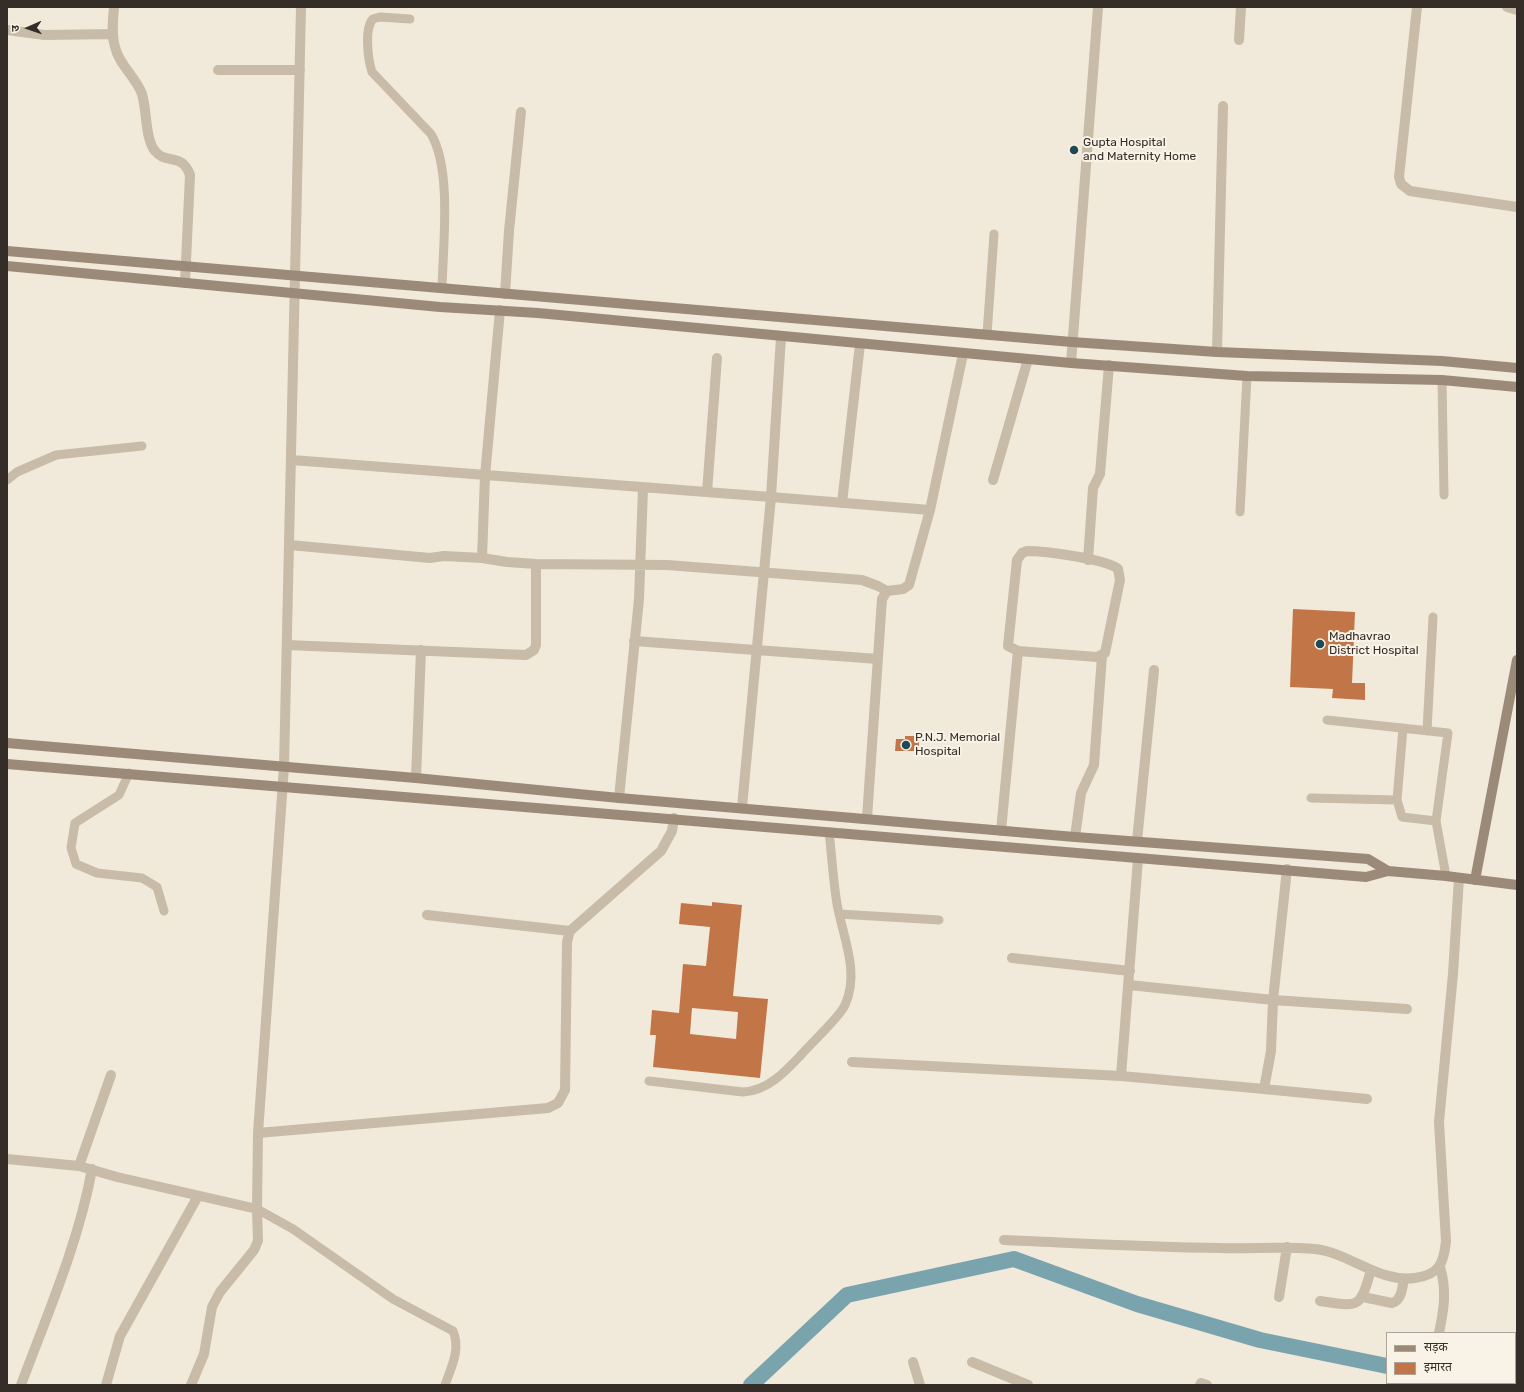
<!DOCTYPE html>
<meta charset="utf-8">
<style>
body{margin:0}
#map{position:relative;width:1524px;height:1392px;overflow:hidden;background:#f1e9da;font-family:Rubik,"Noto Sans Devanagari",sans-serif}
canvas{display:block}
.frame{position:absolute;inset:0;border:8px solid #352d27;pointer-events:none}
.legend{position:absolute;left:1386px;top:1332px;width:130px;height:52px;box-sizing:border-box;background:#f9f3e7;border:1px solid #aba49a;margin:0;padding:5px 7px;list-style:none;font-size:12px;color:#352d27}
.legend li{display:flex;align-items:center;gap:8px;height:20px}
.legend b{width:20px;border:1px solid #aba49a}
.north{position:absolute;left:8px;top:8px;width:40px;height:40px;-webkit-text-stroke:3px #f9f3e7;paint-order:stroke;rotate:268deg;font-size:11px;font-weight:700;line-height:16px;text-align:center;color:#352d27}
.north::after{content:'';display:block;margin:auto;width:14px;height:18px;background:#352d27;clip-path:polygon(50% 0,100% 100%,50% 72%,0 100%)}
</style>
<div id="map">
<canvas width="1524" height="1392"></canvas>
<div class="frame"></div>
<ul class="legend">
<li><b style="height:5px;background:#9c8a78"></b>सड़क</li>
<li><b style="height:11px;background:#c27647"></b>इमारत</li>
</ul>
<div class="north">उ</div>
</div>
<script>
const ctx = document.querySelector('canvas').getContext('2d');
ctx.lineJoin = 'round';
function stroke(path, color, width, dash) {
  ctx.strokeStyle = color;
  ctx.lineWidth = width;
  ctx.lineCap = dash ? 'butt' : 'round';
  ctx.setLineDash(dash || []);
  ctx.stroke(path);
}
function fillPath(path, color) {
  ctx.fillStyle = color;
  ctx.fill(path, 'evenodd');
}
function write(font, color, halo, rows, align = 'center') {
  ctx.font = font + ' Rubik,sans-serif';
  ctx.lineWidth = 4;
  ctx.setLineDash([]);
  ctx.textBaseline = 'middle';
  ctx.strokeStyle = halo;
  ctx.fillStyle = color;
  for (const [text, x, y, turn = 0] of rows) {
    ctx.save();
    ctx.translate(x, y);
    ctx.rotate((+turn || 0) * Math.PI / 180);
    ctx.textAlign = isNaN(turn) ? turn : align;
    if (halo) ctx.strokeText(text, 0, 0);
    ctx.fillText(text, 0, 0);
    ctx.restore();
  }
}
stroke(new Path2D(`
 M1430 1383 1435 1385
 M751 1385 847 1295 1014 1259 1137 1304 1260 1340 1387 1366`), '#7aa4ad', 16);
fillPath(new Path2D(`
 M1293 609 1355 612 1352 683H1365V700L1332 698 1333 689 1290 687Z
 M905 736H919V751H895L896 739H905Z
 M712 902 742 905 733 996 768 999 760 1078 653 1067 656 1035H650L652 1010 679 1013 683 964 706 966 710 927 679 924 681 903 712 906ZM692 1008 738 1012 736 1039 690 1034Z`), '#c27647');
stroke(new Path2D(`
 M410 19 380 17 373 19C364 28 368 60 372 72L431 134C452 169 443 246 442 288
 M987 335 994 234
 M1442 380 1444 495
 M7 480 17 472 56 455 142 446
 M1240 512 1247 376
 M1327 720 1448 733 1436 821 1446 876
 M1403 728 1397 800 1402 817 1436 821
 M1427 731 1433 617
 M129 773 119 795 75 823 71 848 76 864 97 873 142 878 157 887 164 911
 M1311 798 1397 800
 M839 914 939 920
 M649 1081 743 1092C767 1091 785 1072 800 1056 810 1044 840 1017 845 1005 860 972 843 938 837 904 833 880 832 856 829 832
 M257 1209 293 1229 393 1299 453 1331C461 1349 451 1368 445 1385`), '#c8bba7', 9);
stroke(new Path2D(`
 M114 7C113 20 111 34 115 47 119 65 136 77 142 94 147 110 145 139 155 151 166 165 182 152 190 175L185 283
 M1417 7 1399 177 1401 184 1410 191 1517 207
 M1507 7 1517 10
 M7 30 45 35 113 34
 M1239 40 1241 7
 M218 70H300
 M505 294 509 231 521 112
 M781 337 771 497 930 510 963 354
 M1217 352 1223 106
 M1071 363 1098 7
 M292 460 771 497 742 807
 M993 480 1028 359
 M707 492 717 358
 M842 503 860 344
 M290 545 430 558 444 556 482 558 485 476 500 310
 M1027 551C1044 551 1107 559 1118 569L1120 580 1105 653 1097 657 1018 651 1008 646 1017 560 1022 553Z
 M482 558 507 562 536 564 667 565 862 580 878 586 887 591
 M1088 560 1093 488 1100 474 1109 365
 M634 641 878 659
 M287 645 526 655 534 650 536 645V564
 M416 778 421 650
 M619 798 639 599 643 488
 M867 818 882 599 887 591 903 589 909 585 930 510
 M1001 831 1018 651
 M1075 837 1081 793 1094 765 1102 656
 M1137 841 1154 670
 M427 915 570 931
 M1012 958 1130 971
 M1129 985 1273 1000 1287 869
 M852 1062 1121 1076 1138 859
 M1121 1076 1264 1089
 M1367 1099 1264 1089 1271 1051 1273 1000 1407 1009
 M258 1133 548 1108 558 1103 565 1090 567 942 570 931 661 851 672 831 674 818
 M7 1159 79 1166 117 1177 257 1209
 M79 1166 111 1075
 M1004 1240C1076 1243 1147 1247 1219 1248 1251 1249 1283 1246 1315 1249 1350 1253 1379 1283 1415 1278 1439 1275 1444 1263 1446 1241L1439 1122 1453 974 1459 878
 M1279 1297 1287 1247
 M1363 1297 1392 1303C1402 1300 1402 1288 1404 1279
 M1320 1301C1359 1307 1360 1309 1371 1270
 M1439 1333C1444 1309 1447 1290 1440 1267
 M913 1362 920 1385
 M972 1362 1028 1385
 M21 1385C47 1315 79 1242 92 1169
 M106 1385 120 1336 198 1196
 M191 1385 204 1354 212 1307 220 1292 254 1250 258 1241 257 1209 258 1133 284 767 301 7
 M1200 1385 1201 1383 1207 1385`), '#c8bba7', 10);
stroke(new Path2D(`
 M7 251 1072 342 1217 352 1442 361 1517 368
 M7 266 440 307 538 313 1071 363 1247 376 1442 380 1517 387
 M7 743 416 778 619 798 1075 837 1368 859 1388 871
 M7 764 1366 877 1388 871 1446 876 1517 885
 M1475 880 1517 660`), '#9c8a78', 10);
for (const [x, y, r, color] of [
 [1074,150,5,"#1e4a55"],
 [1320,644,5,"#1e4a55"],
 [906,745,5,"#1e4a55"]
]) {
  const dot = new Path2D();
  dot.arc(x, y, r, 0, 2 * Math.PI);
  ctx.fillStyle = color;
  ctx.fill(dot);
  stroke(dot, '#f9f3e7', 1.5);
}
write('12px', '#352d27', '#f9f3e7', [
 ["Gupta Hospital",1083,143],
 ["and Maternity Home",1083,157],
 ["Madhavrao",1329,637],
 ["District Hospital",1329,651],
 ["P.N.J. Memorial",915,738],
 ["Hospital",915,752]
], 'left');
</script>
